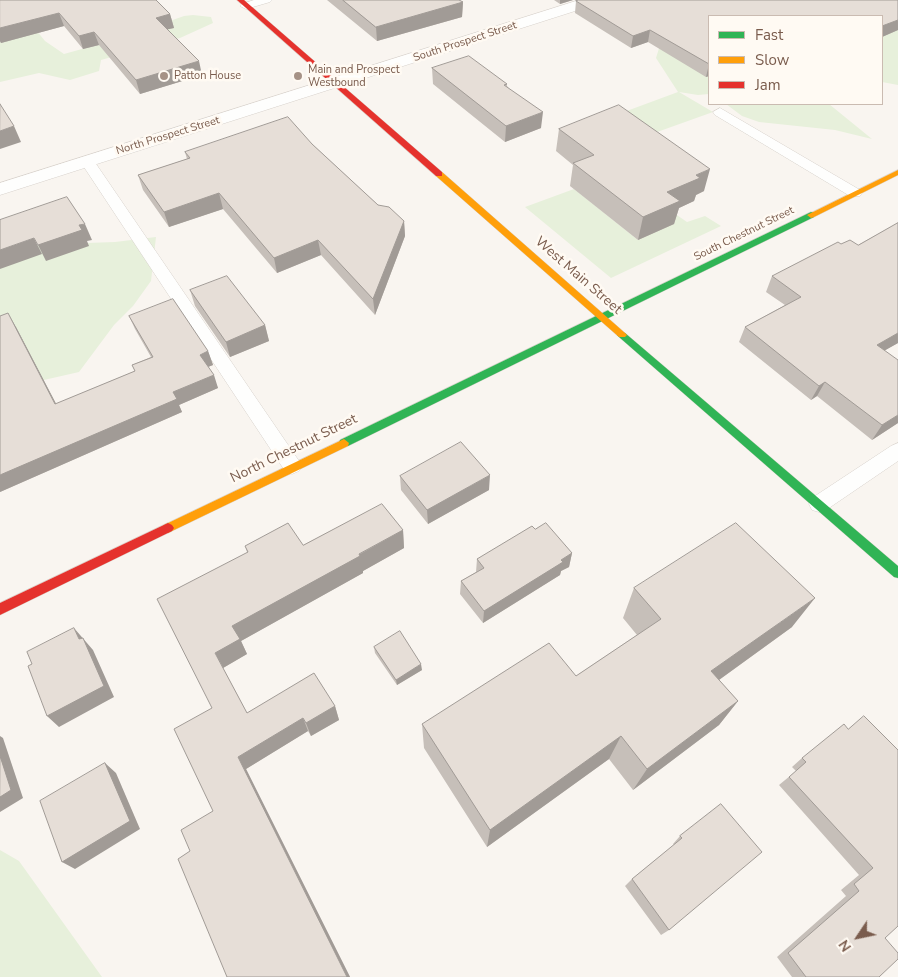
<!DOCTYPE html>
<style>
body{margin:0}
#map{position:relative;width:898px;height:977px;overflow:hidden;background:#f9f5f0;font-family:"Nunito Sans",sans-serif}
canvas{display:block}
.legend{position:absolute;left:708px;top:15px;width:175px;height:90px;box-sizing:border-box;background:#fffaf3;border:1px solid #cabbb1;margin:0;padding:6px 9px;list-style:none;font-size:15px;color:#7a5c4d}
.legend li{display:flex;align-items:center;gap:10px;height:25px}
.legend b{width:25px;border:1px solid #cabbb1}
.north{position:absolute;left:833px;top:912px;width:50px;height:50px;-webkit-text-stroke:4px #fffaf3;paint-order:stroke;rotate:236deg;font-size:14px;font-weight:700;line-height:20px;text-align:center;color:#7a5c4d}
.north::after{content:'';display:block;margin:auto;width:18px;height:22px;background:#7a5c4d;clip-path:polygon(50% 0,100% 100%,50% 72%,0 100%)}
</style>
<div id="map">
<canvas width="898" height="977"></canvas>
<ul class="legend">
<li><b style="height:6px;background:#30b455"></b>Fast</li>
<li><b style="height:6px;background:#ff9f0a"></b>Slow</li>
<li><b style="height:6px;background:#e5322d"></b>Jam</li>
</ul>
<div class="north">N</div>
</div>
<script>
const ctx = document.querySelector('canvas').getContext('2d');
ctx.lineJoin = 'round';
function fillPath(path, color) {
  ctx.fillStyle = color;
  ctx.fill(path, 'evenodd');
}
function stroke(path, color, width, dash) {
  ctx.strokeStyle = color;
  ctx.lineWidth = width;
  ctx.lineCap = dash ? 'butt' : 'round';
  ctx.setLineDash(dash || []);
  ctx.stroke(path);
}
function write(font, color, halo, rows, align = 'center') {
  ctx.font = font + ' "Nunito Sans",sans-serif';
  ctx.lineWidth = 5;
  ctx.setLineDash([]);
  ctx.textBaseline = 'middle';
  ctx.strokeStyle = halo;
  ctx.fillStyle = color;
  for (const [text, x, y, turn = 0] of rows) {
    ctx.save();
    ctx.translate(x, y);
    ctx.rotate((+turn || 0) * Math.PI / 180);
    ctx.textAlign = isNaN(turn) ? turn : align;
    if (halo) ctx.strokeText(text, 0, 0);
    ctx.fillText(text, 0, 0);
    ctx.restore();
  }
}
fillPath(new Path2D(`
 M193 15 211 17 213 23 180 38 101 60 99 71 70 80 39 73 0 82V16L28 20 45 41 64 54 125 37 184 16Z
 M882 16 898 26V85L882 82Z
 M665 29 709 35V94L698 95 679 92 713 112 646 136 605 119 678 92 656 58Z
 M726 104H829L872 139 835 130 759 122 742 116Z
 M574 189 638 240 671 211 687 222 705 216 721 226 611 278 525 207Z
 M156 237 151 281 133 306 114 325 79 372 0 390V246L115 242Z
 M0 850 19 861 102 977H0Z`), '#e7f0db');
const lane = new Path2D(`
 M254 0H272L270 2 246 9 240 6 242 4Z
 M720 108 860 190 862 193 860 196H850L715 115 713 112Z
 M87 157 92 158 299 461 302 466 299 471 292 474 285 471 80 161Z
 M898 443V461L826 510 819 512 812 510 809 504 812 498 891 446Z`);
const street = new Path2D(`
 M579 0H603L600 3 0 195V183Z`);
const fast = new Path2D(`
 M811 212 814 213V217L348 446H340L339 443 340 440Z
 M622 332 625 333 898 566V578L894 577 619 337 617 335Z`);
const slow = new Path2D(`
 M898 170V175L814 217 811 218 807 215Z
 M436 172H442L625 333 627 335 625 337H619L436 176Z
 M344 439 349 443 348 446 172 531 168 533 164 531 162 528 164 525Z`);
const jam = new Path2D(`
 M237 0H244L442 172V176H436Z
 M168 523 172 525 174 528 172 531 0 615V603Z`);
stroke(lane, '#d7d1cb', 1);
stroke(street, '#d7d1cb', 1);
stroke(fast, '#d9d2cb', 1);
stroke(slow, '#d9d2cb', 1);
stroke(jam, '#d9d2cb', 1);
fillPath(lane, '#fefefd');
fillPath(street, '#fefefd');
fillPath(fast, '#30b455');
fillPath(slow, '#ff9f0a');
fillPath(jam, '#e5322d');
fillPath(new Path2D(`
 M0 0 170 14 174 28 167 29 202 75 140 94 99 45 83 49 64 26 1 43 0 41Z
 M327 0H459L463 2 462 17 377 41Z
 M554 0H573L560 4Z
 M898 0V30L882 37 709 16V76L706 77 648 42 631 48 575 13 576 1Z
 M432 68 507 84V86L541 128 505 142 433 84Z
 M559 129 704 191 696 195 694 201 679 208 674 224 638 240 570 186 573 165 556 151Z
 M312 144 378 205 404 221 405 236 375 315 321 255 277 273 223 209 169 227 143 190 138 175 187 159 185 152Z
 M898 223V343L885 350 898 423 872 440 817 396 811 400 739 342 745 327 785 305 766 292 772 276 858 245Z
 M190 290 265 325 269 341 230 357 195 306Z
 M129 316 208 351 213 365 208 367 218 388 179 405 182 412 0 492 16 327 56 404 135 371 132 365 151 357 135 329Z
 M400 476 489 490 428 524 401 490Z
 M535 529 572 553 569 567 561 571 560 575 483 623 460 594 461 581 476 572 477 559Z
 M403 530 404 548 363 571V573L241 641 247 654 223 668 247 713 335 706 339 720 311 736 308 731 246 769 350 977H227L190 851 213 811 212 708 247 552 245 546 303 545Z
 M634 588 792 627 719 680 738 701 719 725 633 790 609 759 487 847 424 748 422 724 576 676 637 635 623 618Z
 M374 647 422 670 397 685 375 653Z
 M848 729 885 938 879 977H792L777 957 846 896 841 890 859 875 779 785 796 771 792 767 802 758Z
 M721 804 669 930 661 935 625 886 632 879 674 845 673 844 680 836Z`), '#c6bfb9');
fillPath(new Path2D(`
 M560 0H573L560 4Z
 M463 2 462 17 377 41 376 27Z
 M59 13 64 26 1 43 0 41V28Z
 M170 14 174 28 160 31 156 18Z
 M898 20V30L882 37V26Z
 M650 30 648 42 631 48 633 36Z
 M94 32 99 45 83 49 79 36Z
 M199 61 202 75 140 94 136 80Z
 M709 64V76L706 77Z
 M543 112 541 128 505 142 506 126Z
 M14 126 21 142 0 149V131Z
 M710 169 704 191 696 195 694 201 679 208 674 224 638 240 643 217 667 192 696 175Z
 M219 193 223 209 169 227 164 212Z
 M404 221 405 236 375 315 373 299Z
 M85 224 92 240 87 241 89 246 46 261 38 245 79 225Z
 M34 238 42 254 0 269V250Z
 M318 240 321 255 277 273 274 258Z
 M8 313 16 327 63 417 55 404Z
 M265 325 269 341 230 357 226 342Z
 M898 333V343L868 360 877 345Z
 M208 351 213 365 205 368 200 355Z
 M214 375 218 388 179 405 182 412 0 492V475L173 392Z
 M825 382 817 396 811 400 819 386Z
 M898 415V423L872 440 882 425Z
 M490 475 489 490 428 524 427 510Z
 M403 530 404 548 363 571V573L241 641 247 654 223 668 215 653 232 626Z
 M572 553 569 567 561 571 560 575 483 623 484 611Z
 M815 598 792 627 694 698 711 671Z
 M74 628 93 650 114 697 59 727 47 716 79 639Z
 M421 664 422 670 397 685 396 680Z
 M738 701 719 725 633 790 647 769Z
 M335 706 339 720 311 736 306 723Z
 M303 718 308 731 246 769 350 977H347L238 757Z
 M0 736 3 738 23 798 0 812Z
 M621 736 609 759 487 847 490 830Z
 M105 763 116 773 140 829 75 869 62 862Z`), '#a19b96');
const building = new Path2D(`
 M0 0H156L170 14 156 18 199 61 136 80 94 32 79 36 59 13 0 28Z
 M343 0H459L463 2 376 27Z
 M579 0H898V20L882 26V16H709V64L650 30 633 36 576 1Z
 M469 56 507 84 504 85 543 112 506 126 432 68Z
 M0 104 14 126 0 131Z
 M619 105 710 169 696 175 700 178 667 192 680 201 643 217 573 163 594 155 559 129Z
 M288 117 312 144 378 205 389 207 404 221 373 299 318 240 274 258 219 193 164 212 138 175 190 158 185 152Z
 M67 197 85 224 79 225 82 230 38 245 34 238 0 250V220Z
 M898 223V333L877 345 898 360V415L882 425 825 382 819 386 745 327 801 297 772 276 838 242 841 244 850 240 858 245Z
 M227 276 265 325 226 342 190 290Z
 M173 299 208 351 200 355 214 375 173 392 177 399 0 475V316L8 313 55 404 135 371 132 365 153 357 129 316Z
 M461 442 490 475 427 510 400 476Z
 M382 504 403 530 359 554 360 556 232 626 240 639 215 653 247 713 314 673 335 706 306 723 303 718 238 757 347 977H227L178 859 190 851 181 830 213 811 174 729 212 708 157 599 248 552 245 546 288 523 303 545Z
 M546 523 572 553 561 560 563 562 484 611 461 581 484 568 477 559 532 526 535 529Z
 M736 523 815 598 711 671 738 701 647 769 621 736 490 830 422 724 549 643 576 676 661 619 634 588Z
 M74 628 79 639 83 638 104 686 47 716 28 666 32 664 27 652Z
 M400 631 421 664 396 680 374 647Z
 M864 716 898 750V926L885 938 898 953V959L879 977H806L788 953 859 891 854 884 873 868 789 777 806 762 802 758 844 724 848 729Z
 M0 756 11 790 0 797Z
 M105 763 130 821 62 862 40 801Z
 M721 804 762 852 669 930 632 879 682 838 680 836Z`);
fillPath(building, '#e6ded7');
stroke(building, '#a19b96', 1);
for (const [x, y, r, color] of [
 [164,76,5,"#a69286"],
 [298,76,5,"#a69286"]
]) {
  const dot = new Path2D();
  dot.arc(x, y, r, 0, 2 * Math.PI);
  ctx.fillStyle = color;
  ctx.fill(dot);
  stroke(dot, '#fffaf3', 2);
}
write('11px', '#7a5c4d', '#fffaf3', [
 ["South Prospect Street",465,42,-18],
 ["North Prospect Street",168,136,-17],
 ["South Chestnut Street",744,234,-26]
]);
write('11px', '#7a5c4d', '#fffaf3', [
 ["Main and Prospect",308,70],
 ["Westbound",308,83],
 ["Patton House",174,76]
], 'left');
write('14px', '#7a5c4d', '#fffaf3', [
 ["West Main Street",578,276,41],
 ["North Chestnut Street",294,449,-26]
]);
</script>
